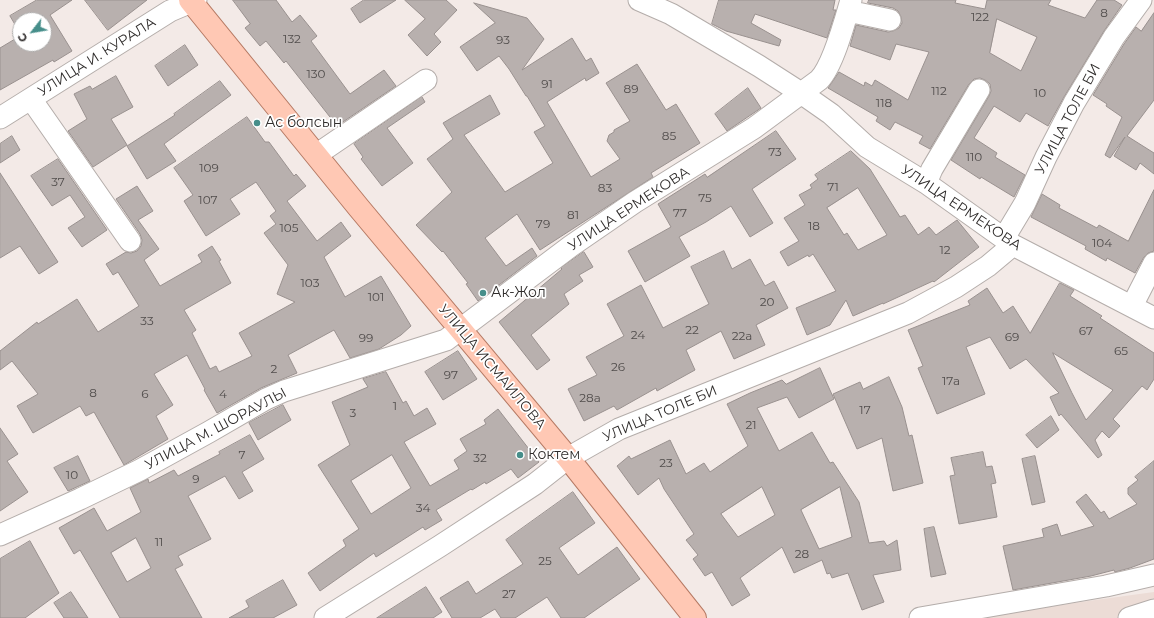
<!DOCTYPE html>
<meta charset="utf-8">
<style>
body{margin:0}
#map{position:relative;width:1154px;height:618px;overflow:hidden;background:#f3eae7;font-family:Montserrat,sans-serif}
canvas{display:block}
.north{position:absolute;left:12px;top:12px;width:40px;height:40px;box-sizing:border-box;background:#fff;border:1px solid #acabaa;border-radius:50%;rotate:239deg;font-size:11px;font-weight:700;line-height:16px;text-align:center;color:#2f2c2b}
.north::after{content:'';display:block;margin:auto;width:14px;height:18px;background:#468e8a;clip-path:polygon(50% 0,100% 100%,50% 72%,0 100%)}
</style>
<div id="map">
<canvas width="1154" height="618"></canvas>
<div class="north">С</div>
</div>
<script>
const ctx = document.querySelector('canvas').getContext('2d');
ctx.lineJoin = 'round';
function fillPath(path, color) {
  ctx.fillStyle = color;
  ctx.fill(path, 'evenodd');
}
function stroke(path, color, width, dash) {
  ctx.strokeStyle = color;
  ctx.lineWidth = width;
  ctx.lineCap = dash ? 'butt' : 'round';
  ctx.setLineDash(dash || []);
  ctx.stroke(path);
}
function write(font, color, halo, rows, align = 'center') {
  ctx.font = font + ' Montserrat,sans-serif';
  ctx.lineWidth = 3.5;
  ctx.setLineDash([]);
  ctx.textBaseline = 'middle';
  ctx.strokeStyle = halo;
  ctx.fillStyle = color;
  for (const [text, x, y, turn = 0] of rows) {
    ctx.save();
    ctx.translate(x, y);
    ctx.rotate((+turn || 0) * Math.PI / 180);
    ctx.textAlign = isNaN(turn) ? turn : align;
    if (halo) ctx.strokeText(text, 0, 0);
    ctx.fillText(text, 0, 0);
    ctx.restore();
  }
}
fillPath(new Path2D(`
 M1154 592V618H975L1088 601Z`), '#ecdcd6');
const building = new Path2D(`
 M37 0H72L50 15 72 51 54 62 53 60 0 90V48L20 36V44H44V20H20V33L10 16Z
 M85 0H147L108 30Z
 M233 0H276L292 22 300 15 317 36 311 41 350 94 384 70 396 86 337 126 286 61 284 63 266 41 260 46 245 28 250 24Z
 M364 0H396L360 23 351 9Z
 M405 0H446L457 10 434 34 441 42 427 56 408 35 425 19Z
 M719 0H835L833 10H836L827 38 755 14 751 23 781 40 779 46 726 31 712 24Z
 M869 0H956L955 3 985 9 987 0H1051L1048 5 1085 18 1097 0H1114L1122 5 1104 31 1064 97 1048 126 1026 113 1020 122 994 106 974 138 997 153 995 157 1025 175 1014 197 981 177 980 179 951 160 989 96 991 91 990 84 985 80 980 78 974 79 969 84 930 149 919 143 923 136 895 122 890 130 876 121 878 117 828 88 839 72 864 86 865 82 872 86 875 80 908 100 929 52 896 44 890 60 850 46 856 25 888 32 893 31 899 28 902 23 901 17 898 11 893 8 868 3ZM997 19 1037 37 1021 71 990 53Z
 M474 3 527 18 544 39 522 70 572 38 586 61 591 58 599 73 586 81 585 78 547 102 591 177 620 159 607 141 609 135 614 132V130L630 121 606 83 637 64 666 110 676 104 700 143 651 173 653 177 540 250 517 214 485 238 506 266 532 248 537 256 478 301 466 284 468 283 443 251 442 252 416 225 452 192 427 159 453 139 443 123 490 95 500 114 464 135 505 192 553 163 534 132 545 126 527 96H526L509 69 499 56 477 71 460 47 495 23Z
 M1154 13V100L1127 136 1154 153V174L1140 163 1136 170 1114 156 1125 137 1110 158 1105 155 1122 117 1106 106 1107 104 1093 95 1124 44 1136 27 1141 31Z
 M185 45 198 65 168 86 155 66Z
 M116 76 133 107 111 119 127 145 93 167 68 131 87 119 74 94 90 86 92 89Z
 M220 81 231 95 164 144 176 161 147 179 127 146 175 115 174 114Z
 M748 88 761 108 727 131 715 114Z
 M422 97 425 102 387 128 413 163 382 186 361 159 363 157 354 144Z
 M247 117 265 142H269L294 176 296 174 306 186 287 201 317 241 341 222 351 236 324 257 345 297 381 276 411 326 401 335 379 349 350 358 334 330 288 355 297 373 261 388 217 413 204 390 205 389 187 355 154 374 173 405 156 416 168 439 124 465 94 412 86 416 80 406 33 433 17 406 38 394 12 361 0 370V351L37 322 38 324 77 299 98 332 139 306 118 272 113 275 106 264 126 252 131 253 137 251 141 246 142 240 140 234 116 199 137 186 153 211 138 220 159 249 144 260 160 286 202 262 198 255 212 246 221 260 219 261 231 283 184 310 196 330 192 333 210 369 216 366 219 372 252 356 239 333 295 302 277 294 288 265 264 233 276 224 270 216 276 211 256 182 230 199 240 214 206 236 184 201 193 195 174 168Z
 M776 131 796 159 752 189 773 223 750 237 731 206 706 222 679 237 690 256 645 282 628 251 671 227 658 204 705 174 707 177Z
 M12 136 20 150 0 163V144Z
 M851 151 870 169 900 217 905 215 918 235 929 227 936 235 957 220 979 247 934 282 933 281 883 304V303L853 316 846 300 830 325 807 335 796 308 836 291 813 254 809 257 808 255 788 266 780 252 799 241 784 218 805 205 799 195 812 188 810 185 818 179 815 175ZM858 188 887 235 858 250 847 233 844 235 827 208Z
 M58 159 107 230 82 247 68 228 85 217 70 195 52 206 31 176Z
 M0 173 58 262 39 274 20 246 0 258Z
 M1154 190V251L1148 253 1144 257 1135 273 1107 258 1106 261 1085 249 1086 246 1031 217 1042 194 1060 205 1059 208 1097 228 1099 225 1128 241Z
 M724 251 732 269 750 259 765 286 774 281 788 308 756 325 765 345 734 359 721 331 686 350 695 370 657 391 656 388 617 410 614 406 584 421 568 389 597 375 586 357 624 336 607 304 641 285 663 328 709 304 691 267Z
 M584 252 593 267 579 275 583 281 564 294 569 304 531 335 550 360 537 370 499 322 562 269 561 268Z
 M1060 283 1074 290 1070 296 1102 316 1100 318 1154 353V379L1147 390 1142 386 1113 419 1120 426 1109 438 1102 431 1095 440 1102 455 1098 458 1061 414 1059 416 1050 397 1059 393 1026 359 1010 369 990 337 966 347 985 394 937 414 918 368 923 366 908 330 970 305 968 301 987 288 1003 313 1013 306 1030 333ZM1053 353 1113 390 1086 420 1072 393Z
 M458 351 477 379 443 400 425 372Z
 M820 368 834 399 799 418 787 397 757 408 779 451 812 432 830 463 833 462 859 502 869 543 884 541 887 546 897 540 901 570 873 575 884 602 862 610 848 573 832 578 830 573 827 574 822 560 794 573 782 547 740 578 750 595 732 606 712 572 705 576 693 559 698 555 686 540 694 534 664 489 659 478 638 495 617 466 629 456 631 459 670 440 686 474 704 463 710 472 748 446 727 404 750 393 782 380 786 384ZM762 487 775 515 738 537 721 514ZM840 487 852 537 819 549 801 510Z
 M386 372 403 403 406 401 414 416 427 408 436 424 404 442 430 486 459 469 454 460 467 451 460 439 486 424 484 420 498 409 539 462 518 478 511 469 486 484 485 482 472 490 471 489 436 510 442 520 425 530 423 527 376 557 374 553 320 591 308 573 346 546 343 540 359 529 318 465 350 445 332 402 368 387 363 379ZM392 455 411 488 371 514 351 481Z
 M889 377 902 407 909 436 912 435 923 483 893 491 882 438 857 449 833 394 860 382 863 389Z
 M283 405 291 420 258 440 249 423Z
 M1051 416 1059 430 1037 448 1026 435Z
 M0 428 18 454 7 461 28 492 0 511Z
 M250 435 264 459 242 472 253 491 239 499 225 476 188 496 211 539 178 556 183 565 175 569 202 618H120L80 550 74 554 59 528 94 508 107 531 141 512 130 488 148 479 149 483 174 470 178 476 220 454 219 452ZM136 538 151 568 127 582 111 553Z
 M983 452 986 467 992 466 996 483 991 484 997 517 959 524 950 476 955 475 951 458Z
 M78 456 90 481 68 491 54 468Z
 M1035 456 1045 502 1032 505 1022 459Z
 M1154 461V559L1130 568 1115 572 1114 570 1091 576 1013 590 1003 546 1044 537 1042 529 1057 524 1061 536 1094 526 1076 502 1086 494 1101 513 1104 511 1109 519 1137 504 1128 494V488L1138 480 1135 477Z
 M573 492 595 523 559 548 578 575 617 547 640 579 584 618H561L547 597 515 618H501L495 609 480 618H452L440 598 468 581 476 594 523 564 506 540Z
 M934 527 946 574 931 577 924 529Z
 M30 541 59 593 25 618H0V559Z
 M283 580 297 605 273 618H229L249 607 246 601Z
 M426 587 442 612 433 618H377Z
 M71 592 88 618H64L54 603Z`);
fillPath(building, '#b8b0ae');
stroke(building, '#99918f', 1);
const minor = new Path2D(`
 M639 0 671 14 759 66 801 93 831 114 867 147 926 183 1013 245 1154 318
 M848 11 890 20
 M31 99 130 241
 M0 118 170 11 196 0
 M316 155 426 80
 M926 183 932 169 979 90
 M1004 238 1025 203 1046 157 1074 103 1114 37 1141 0
 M1132 306 1154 263
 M0 535 80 499 140 470 209 432 266 399 284 391 446 340 571 246 635 202 754 128 819 80C833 66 845 21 851 0
 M325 618 440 546 535 484 568 458 619 429 908 313 956 287 988 266 1013 245
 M920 618 1106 586 1154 575
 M1129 618 1154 610`);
const major = new Path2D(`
 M190 0 359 208 568 458 695 618`);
stroke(minor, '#b4adaa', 23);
stroke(major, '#b67a64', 24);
stroke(minor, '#fff', 21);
stroke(major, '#ffc8b4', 22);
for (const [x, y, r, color] of [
 [257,123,4,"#468e8a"],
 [483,293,4,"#468e8a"],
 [520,455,4,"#468e8a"]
]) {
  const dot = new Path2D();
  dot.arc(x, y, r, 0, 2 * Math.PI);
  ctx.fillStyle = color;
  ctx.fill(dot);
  stroke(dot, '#fff', 1.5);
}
write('12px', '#514d4c', null, [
 ["8",1104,13],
 ["122",980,17],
 ["132",292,39],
 ["93",503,40],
 ["130",316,74],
 ["91",547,84],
 ["89",631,89],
 ["112",939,91],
 ["10",1040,93],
 ["118",884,103],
 ["85",669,136],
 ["73",775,152],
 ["110",974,157],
 ["109",209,168],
 ["37",58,182],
 ["71",833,187],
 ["83",605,188],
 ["75",705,198],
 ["107",208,200],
 ["77",680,213],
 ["81",573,215],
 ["79",543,224],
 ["18",814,226],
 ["105",289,228],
 ["104",1102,243],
 ["12",945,250],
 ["103",310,283],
 ["101",376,297],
 ["20",767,302],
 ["33",147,321],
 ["22",692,330],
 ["67",1086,331],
 ["24",638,335],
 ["22а",742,336],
 ["69",1012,337],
 ["99",366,338],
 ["65",1121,351],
 ["26",618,367],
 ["2",274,369],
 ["97",451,375],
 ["17а",951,381],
 ["8",93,393],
 ["6",145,394],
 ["4",223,394],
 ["28а",590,398],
 ["1",395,406],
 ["17",865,410],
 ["3",353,413],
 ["21",751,425],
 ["7",242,455],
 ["32",480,458],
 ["23",666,463],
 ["10",72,475],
 ["9",196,479],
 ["34",423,508],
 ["11",159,542],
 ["28",802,554],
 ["25",545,561],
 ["27",509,594]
]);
write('14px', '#2f2c2b', '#fff', [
 ["УЛИЦА И. КУРАЛА",97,57,-32],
 ["УЛИЦА ТОЛЕ БИ",1068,119,-62],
 ["УЛИЦА ЕРМЕКОВА",961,208,34],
 ["УЛИЦА ЕРМЕКОВА",629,209,-33],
 ["УЛИЦА ИСМАИЛОВА",492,367,50],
 ["УЛИЦА ТОЛЕ БИ",660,414,-23],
 ["УЛИЦА М. ШОРАУЛЫ",216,429,-28]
]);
write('14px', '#2f2c2b', '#fff', [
 ["Ас болсын",265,123],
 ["Ак-Жол",491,293],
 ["Коктем",528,455]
], 'left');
</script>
